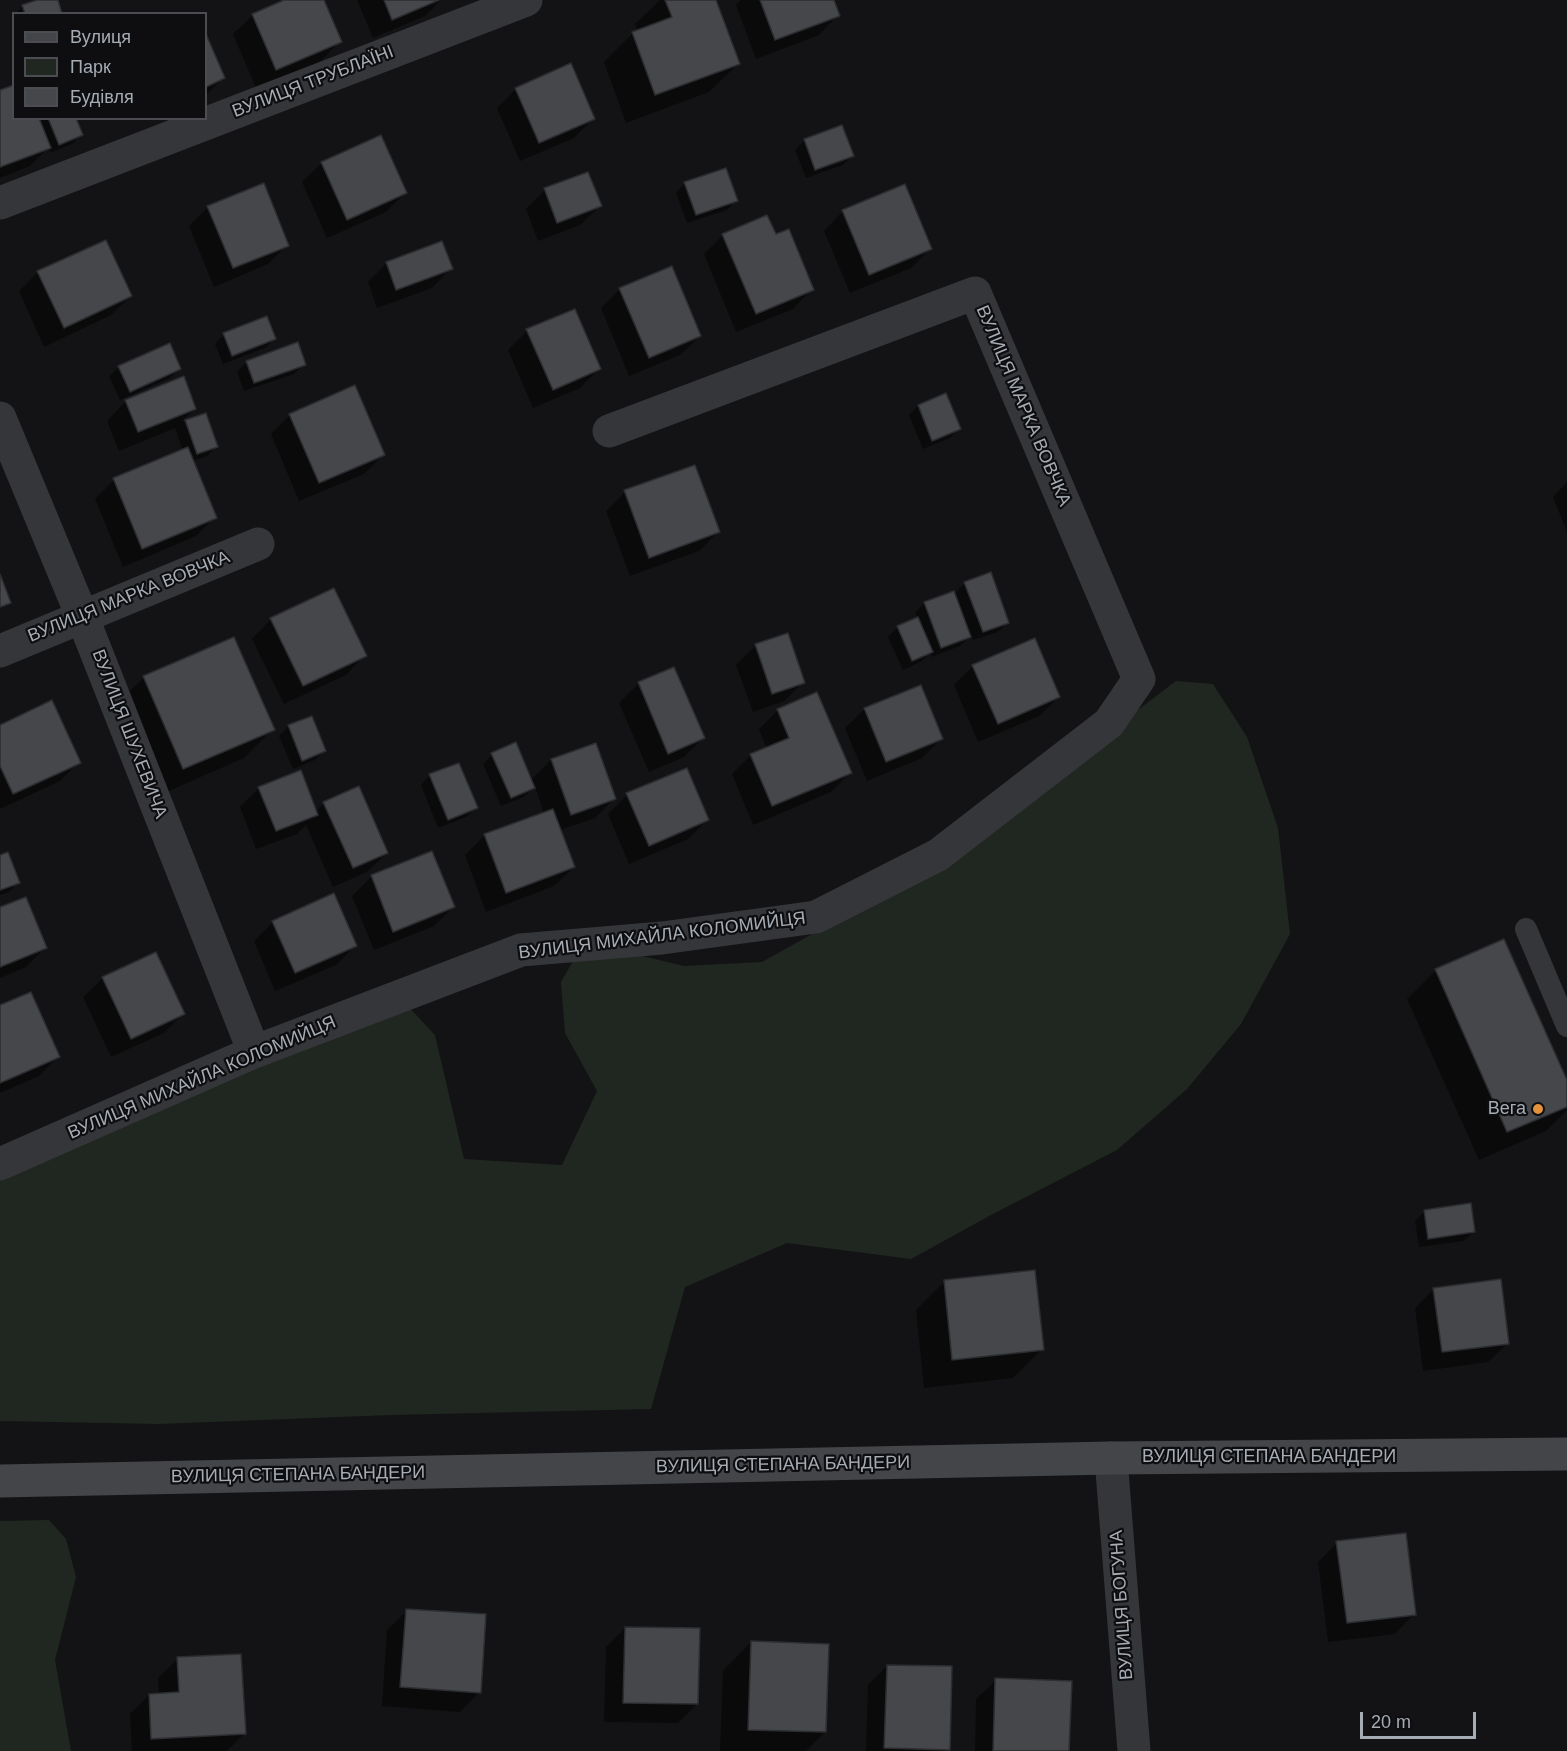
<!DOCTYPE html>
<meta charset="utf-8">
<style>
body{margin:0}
#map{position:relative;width:1567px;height:1751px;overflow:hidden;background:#131315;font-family:Helvetica,sans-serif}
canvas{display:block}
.legend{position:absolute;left:12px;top:12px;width:195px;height:108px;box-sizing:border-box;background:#0e0e10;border:2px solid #4b4d52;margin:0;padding:8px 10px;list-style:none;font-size:18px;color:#a6acb4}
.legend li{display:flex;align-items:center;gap:12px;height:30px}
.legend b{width:30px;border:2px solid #4b4d52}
.scale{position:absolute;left:1360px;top:1712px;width:116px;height:27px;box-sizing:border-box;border:3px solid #a6acb4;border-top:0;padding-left:8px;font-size:18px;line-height:21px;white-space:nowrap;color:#a6acb4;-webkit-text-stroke:4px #0e0e10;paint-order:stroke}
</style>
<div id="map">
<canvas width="1567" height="1751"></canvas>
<ul class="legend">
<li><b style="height:8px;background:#434549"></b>Вулиця</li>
<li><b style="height:16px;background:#202720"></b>Парк</li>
<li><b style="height:16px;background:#45474a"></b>Будівля</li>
</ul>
<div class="scale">20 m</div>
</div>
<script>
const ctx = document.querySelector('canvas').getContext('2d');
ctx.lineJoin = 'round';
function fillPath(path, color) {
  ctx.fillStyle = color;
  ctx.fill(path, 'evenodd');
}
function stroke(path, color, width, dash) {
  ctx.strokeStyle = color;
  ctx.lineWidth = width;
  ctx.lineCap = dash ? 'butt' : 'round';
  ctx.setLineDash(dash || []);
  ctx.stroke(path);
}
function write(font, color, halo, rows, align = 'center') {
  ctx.font = font + ' Helvetica,sans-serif';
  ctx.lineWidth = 4.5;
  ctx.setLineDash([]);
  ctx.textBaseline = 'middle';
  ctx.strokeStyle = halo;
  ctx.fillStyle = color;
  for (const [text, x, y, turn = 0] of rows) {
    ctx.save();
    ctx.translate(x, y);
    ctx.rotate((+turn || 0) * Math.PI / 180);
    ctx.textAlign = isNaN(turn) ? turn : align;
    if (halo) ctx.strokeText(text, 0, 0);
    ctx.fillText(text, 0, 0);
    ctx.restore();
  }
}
fillPath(new Path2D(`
 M1176 681 1213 684 1247 737 1278 828 1290 934 1241 1024 1187 1089 1117 1150 991 1215 911 1259 787 1243 685 1287 651 1409 391 1415 159 1424 0 1421V1173L406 1004 435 1035 464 1159 562 1165 597 1091 565 1033 561 982 584 942 684 966 762 962 925 871Z
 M49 1520 66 1539 76 1577 55 1660 71 1751H0V1521Z`), '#202720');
fillPath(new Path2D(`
 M42 0H56L61 14H15L23 6Z
 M288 0H322L340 41 321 61 256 88 233 34 253 15Z
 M357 0H441L425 16 373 38Z
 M660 0H714L738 64 709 92 626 123 604 62 632 34 638 32 635 24Z
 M741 0H833L838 15 819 35 756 59 736 5Z
 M206 38 223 78 206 95Z
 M516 89 593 119 574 138 520 161 497 108Z
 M0 91 14 118H74L81 135 72 144 50 153 48 148 30 166 0 178Z
 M805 140 852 155 843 165 806 178 795 150Z
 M322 163 405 193 386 212 327 238 302 182Z
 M685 183 736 200 727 210 687 223 676 193Z
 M545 190 600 206 580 225 538 241 526 209Z
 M208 207 287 245 268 264 214 287 189 226Z
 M843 211 930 249 911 268 850 293 824 231Z
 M723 235 775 236 812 289 793 309 736 332 704 254Z
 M387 263 451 268 432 288 377 308 368 282Z
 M38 272 131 296 111 315 44 347 19 291Z
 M620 289 700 336 680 355 629 376 601 308Z
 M527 331 599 369 580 388 533 408 508 350Z
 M224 334 274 339 265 348 223 364 215 344Z
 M247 362 304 364 294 374 244 391 237 372Z
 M119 367 179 369 170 378 120 400 109 376Z
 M126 401 195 409 181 422 205 415 216 447 207 456 192 461 215 517 196 536 123 567 95 499 114 480 183 451 175 428 119 451 107 421Z
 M918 406 959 428 950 438 923 449 909 415Z
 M290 415 383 455 364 474 299 501 271 434Z
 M1567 482V532L1553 497Z
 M625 492 718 532 699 551 630 576 606 511Z
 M965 583 1008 622 998 632 973 640 971 635 960 646 932 657 930 653 922 661 903 670 888 637 898 627 918 619 915 613 924 603 954 594Z
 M271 619 365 655 346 675 284 704 252 639Z
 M787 635 804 682 784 701 753 712 736 665 755 646Z
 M973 666 1059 697 1039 716 978 742 954 685Z
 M673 669 703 738 684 757 649 772 619 703 638 684Z
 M144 677 273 729 244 758 155 797 115 706Z
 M865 709 941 739 922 758 867 781 845 728Z
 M778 710 850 773 831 792 753 825 732 774 751 755 767 749 759 729Z
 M0 726 79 762 60 781 0 809Z
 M289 726 324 751 315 760 293 769 279 736Z
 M492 755 530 781 551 760 614 799 595 818 560 830 574 867 554 886 486 912 465 855 484 836 544 814 535 786 524 797 501 806 483 764Z
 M430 775 476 808 466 817 438 828 421 785Z
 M259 788 316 811 324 803 387 853 367 872 333 887 306 825 297 834 256 849 240 807Z
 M627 795 707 820 688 839 629 864 608 814Z
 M431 853 453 907 434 926 374 950 352 896 371 877Z
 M0 856 18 882 9 892 0 895Z
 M0 909 45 948 26 967 0 978Z
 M273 922 355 946 336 965 275 991 254 941Z
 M1436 970 1567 1084V1110L1546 1131 1479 1160 1407 999Z
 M103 978 183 1013 164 1033 111 1057 83 997Z
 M0 1007 58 1057 39 1076 0 1093Z
 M1425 1211 1474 1231 1464 1241 1419 1247 1415 1221Z
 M945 1281 1042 1349 1013 1378 924 1388 916 1310Z
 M1434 1289 1508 1343 1488 1362 1423 1371 1415 1308Z
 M1337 1543 1414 1614 1395 1634 1328 1642 1318 1562Z
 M407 1611 479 1692 460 1712 382 1706 387 1630Z
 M625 1628 697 1704 678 1723 604 1722 606 1647Z
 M751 1642 825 1732 806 1751H720L723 1671Z
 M178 1659 244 1734 227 1751H132L130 1714 149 1695H159L158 1678Z
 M887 1666 948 1749 946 1751H866L868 1685Z
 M996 1680 1068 1751H975L976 1699Z`), '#0007');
const building = new Path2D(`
 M37 0H58L62 14H25L22 5Z
 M284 0H324L342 42 276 70 252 14Z
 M384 0H439L392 20Z
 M665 0H716L740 64 655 95 632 32 672 17Z
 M760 0H834L840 16 775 40Z
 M206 34 225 78 206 87Z
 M571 63 595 119 539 143 515 88Z
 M14 85V118H39L51 148 0 167V90Z
 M48 118H76L83 135 59 145Z
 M842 125 854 156 815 170 804 139Z
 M381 135 407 193 347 220 321 162Z
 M726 168 738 201 696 215 684 182Z
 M588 172 602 206 557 223 544 188Z
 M264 183 289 246 233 268 207 206Z
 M905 184 932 249 869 275 842 210Z
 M767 215 776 234 789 229 814 290 756 314 722 234Z
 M106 240 132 296 64 328 37 271Z
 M442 241 453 269 396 290 386 262Z
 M672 266 701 336 649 358 619 288Z
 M575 309 601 369 553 390 526 329Z
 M267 316 276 339 232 356 223 333Z
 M298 342 306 365 254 383 246 361Z
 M170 343 181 369 130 392 118 366Z
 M184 376 196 409 138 432 125 400Z
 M355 385 385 455 319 483 289 414Z
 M946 393 961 429 932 441 918 405Z
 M206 413 218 447 197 454 185 420Z
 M188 447 217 518 142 549 113 478Z
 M695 465 720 532 649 558 624 490Z
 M991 572 1009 623 983 632 964 582Z
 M0 574 11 603 0 607Z
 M334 588 367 656 303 686 270 618Z
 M954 591 971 637 941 648 924 602Z
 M918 617 933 652 912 661 897 626Z
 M788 633 805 683 772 694 755 644Z
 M234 637 275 730 183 769 143 676Z
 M1035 638 1060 697 998 724 972 665Z
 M674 667 705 738 668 754 638 682Z
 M921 685 943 739 886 762 864 708Z
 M817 692 852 773 772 806 750 754 789 738 777 709Z
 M52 700 81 763 13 794 0 766V725Z
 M312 716 326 751 302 761 288 725Z
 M516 742 535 788 511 798 491 753Z
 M596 743 616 799 571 815 551 759Z
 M459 763 478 808 448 820 429 774Z
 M687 768 709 820 649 846 626 793Z
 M301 770 318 815 276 831 258 787Z
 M359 786 388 853 353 868 323 802Z
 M553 809 575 867 506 893 484 834Z
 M432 851 455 907 393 932 371 875Z
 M8 852 20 883 0 890V855Z
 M334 893 357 946 295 973 272 921Z
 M26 897 47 948 0 967V907Z
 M1504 939 1567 1080V1107L1507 1132 1435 969Z
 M156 952 185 1014 131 1039 102 977Z
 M31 992 60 1057 0 1083V1005Z
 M1471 1203 1475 1232 1428 1239 1424 1210Z
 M1035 1270 1044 1350 952 1360 944 1280Z
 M1501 1279 1509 1344 1442 1352 1433 1288Z
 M1406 1533 1416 1615 1347 1623 1336 1541Z
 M406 1609 486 1614 481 1693 400 1687Z
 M625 1627 700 1628 698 1704 623 1703Z
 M751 1641 829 1644 826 1732 748 1730Z
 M241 1654 246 1734 151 1739 149 1694 179 1692 177 1657Z
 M887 1665 952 1666 950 1750 884 1748Z
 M995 1678 1072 1681 1069 1751H993Z`);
fillPath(building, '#45474a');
stroke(building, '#2d2e31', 1.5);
stroke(new Path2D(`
 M1526 929 1567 1026`), '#353639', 22);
stroke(new Path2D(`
 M0 203 526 0
 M0 418 82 616 254 1052
 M0 651 258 544
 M0 1164 254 1052 521 950 662 938 816 917 938 855 1109 723 1139 679 975 293 609 431
 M1111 1458 1134 1751`), '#353639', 33);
stroke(new Path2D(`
 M0 1481 1111 1458 1567 1454`), '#434549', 33);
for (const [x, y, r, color] of [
 [1538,1109,6,"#e3913d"]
]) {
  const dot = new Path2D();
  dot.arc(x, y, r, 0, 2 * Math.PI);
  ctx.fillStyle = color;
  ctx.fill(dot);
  stroke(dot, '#0e0e10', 2);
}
write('18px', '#a6acb4', '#0e0e10', [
 ["ВУЛИЦЯ ТРУБЛАЇНІ",313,82,-21],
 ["ВУЛИЦЯ МАРКА ВОВЧКА",1023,406,67],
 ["ВУЛИЦЯ МАРКА ВОВЧКА",129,597,-22],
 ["ВУЛИЦЯ ШУХЕВИЧА",129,734,69],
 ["ВУЛИЦЯ МИХАЙЛА КОЛОМИЙЦЯ",662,936,-7],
 ["ВУЛИЦЯ МИХАЙЛА КОЛОМИЙЦЯ",202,1078,-23],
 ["ВУЛИЦЯ СТЕПАНА БАНДЕРИ",1269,1457],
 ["ВУЛИЦЯ СТЕПАНА БАНДЕРИ",783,1465,-1],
 ["ВУЛИЦЯ СТЕПАНА БАНДЕРИ",298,1475,-1],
 ["ВУЛИЦЯ БОГУНА",1122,1605,-94]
]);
write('18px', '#a6acb4', '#0e0e10', [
 ["Вега",1526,1109]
], 'right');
</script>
